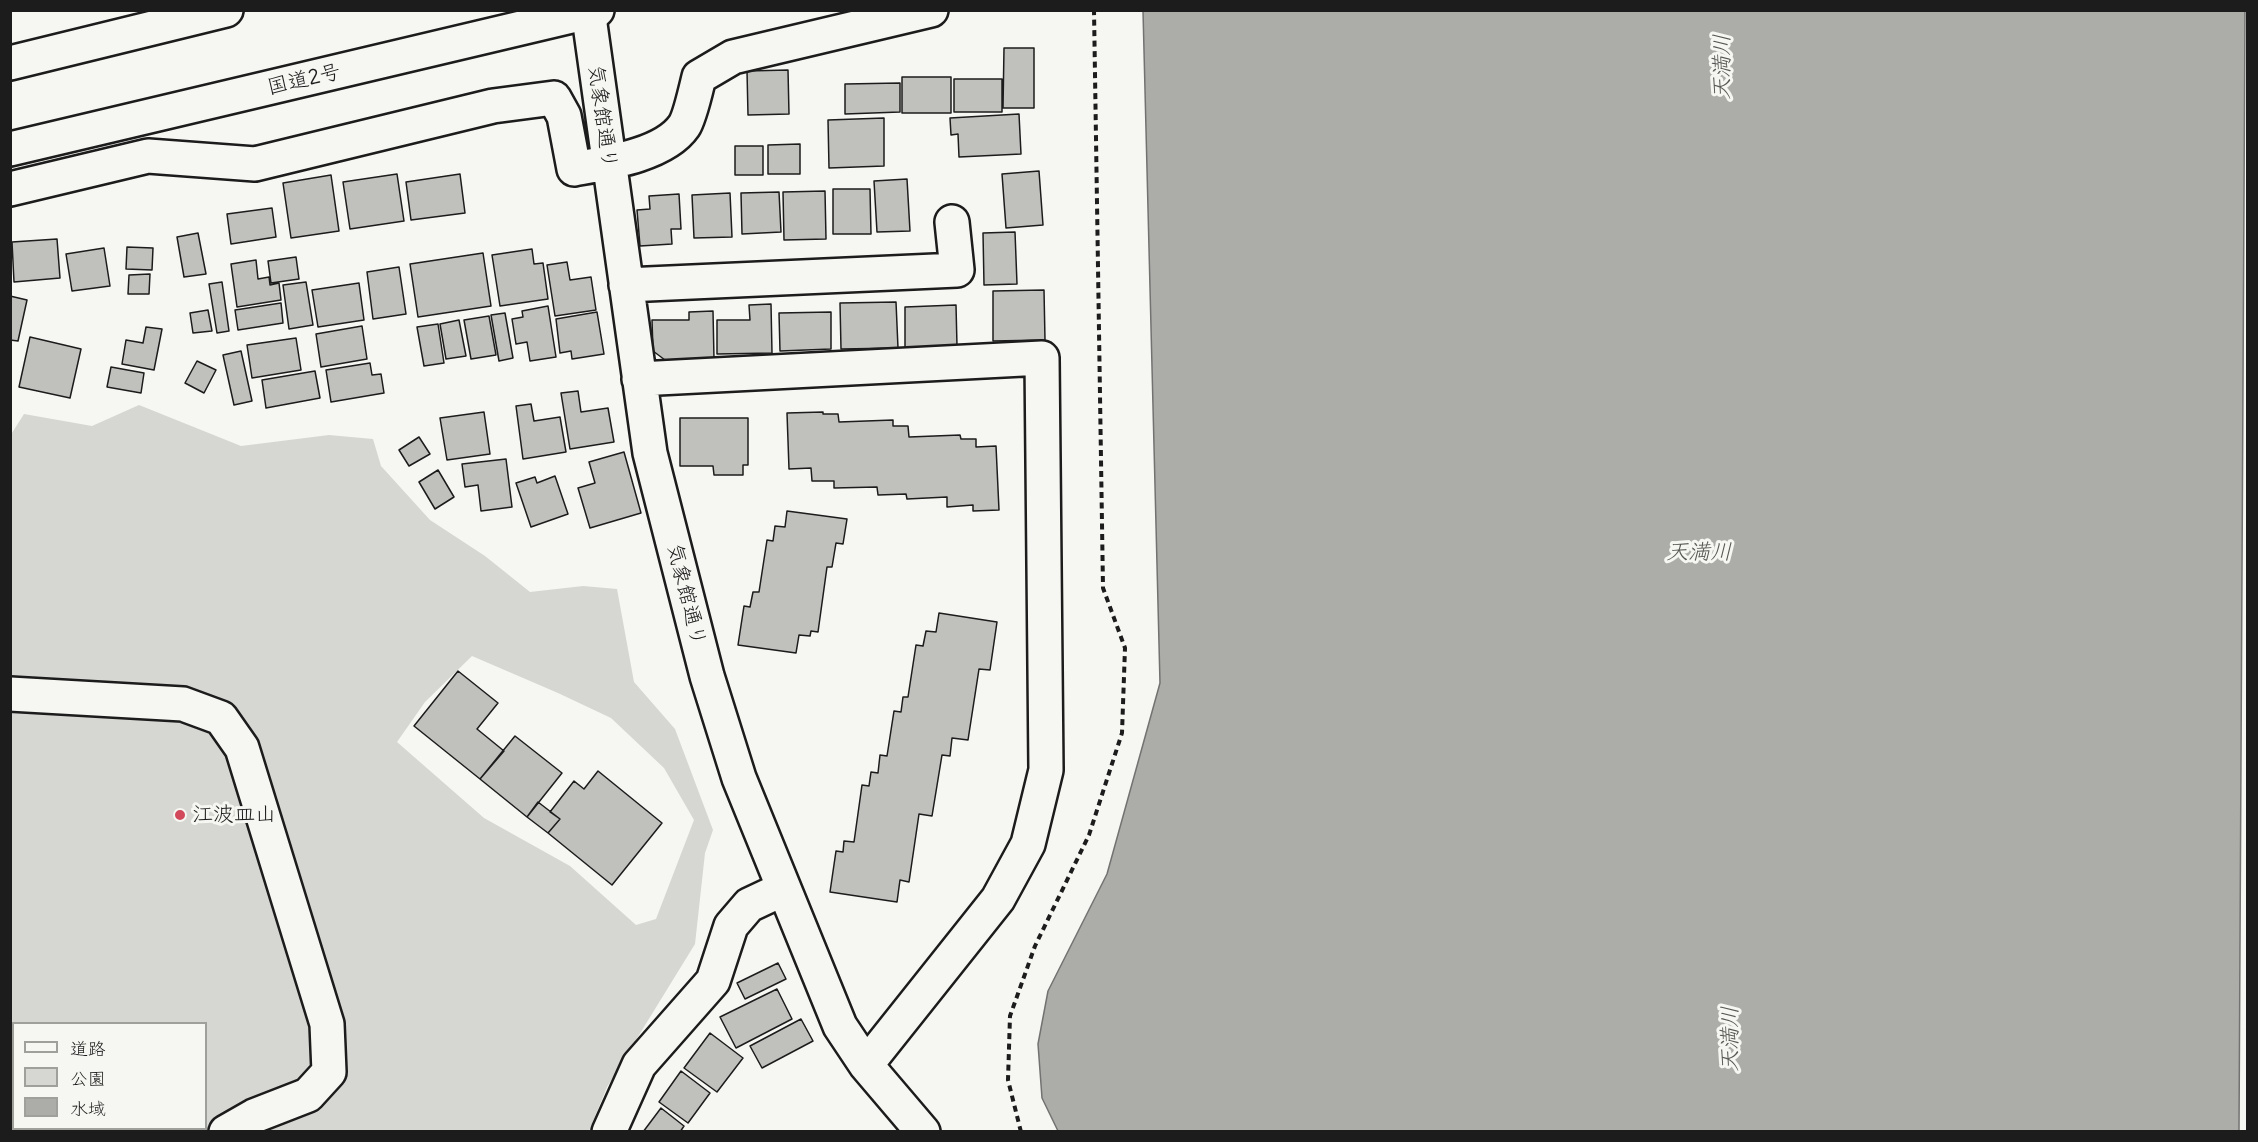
<!DOCTYPE html>
<meta charset="utf-8">
<style>
body{margin:0}
#map{position:relative;width:2258px;height:1142px;overflow:hidden;background:#f6f6f2;font-family:Delius,"Klee One",sans-serif}
canvas{display:block}
.frame{position:absolute;inset:0;border:12px solid #1c1c1c;pointer-events:none}
.legend{position:absolute;left:12px;top:1022px;width:195px;height:108px;box-sizing:border-box;background:#f6f6f2;border:2px solid #9f9f9c;margin:0;padding:8px 10px;list-style:none;font-size:18px;color:#1c1c1c}
.legend li{display:flex;align-items:center;gap:12px;height:30px}
.legend b{width:30px;border:2px solid #9f9f9c}
</style>
<div id="map">
<canvas width="2258" height="1142"></canvas>
<div class="frame"></div>
<ul class="legend">
<li><b style="height:8px;background:#f6f6f2"></b>道路</li>
<li><b style="height:16px;background:#d6d6d2"></b>公園</li>
<li><b style="height:16px;background:#acaca9"></b>水域</li>
</ul>
</div>
<script>
const ctx = document.querySelector('canvas').getContext('2d');
ctx.lineJoin = 'round';
function fillPath(path, color) {
  ctx.fillStyle = color;
  ctx.fill(path, 'evenodd');
}
function stroke(path, color, width, dash) {
  ctx.strokeStyle = color;
  ctx.lineWidth = width;
  ctx.lineCap = dash ? 'butt' : 'round';
  ctx.setLineDash(dash || []);
  ctx.stroke(path);
}
function write(font, color, halo, rows, align = 'center') {
  ctx.font = font + ' Delius,"Klee One",sans-serif';
  ctx.lineWidth = 6;
  ctx.setLineDash([]);
  ctx.textBaseline = 'middle';
  ctx.strokeStyle = halo;
  ctx.fillStyle = color;
  for (const [text, x, y, turn = 0] of rows) {
    ctx.save();
    ctx.translate(x, y);
    ctx.rotate((+turn || 0) * Math.PI / 180);
    ctx.textAlign = isNaN(turn) ? turn : align;
    if (halo) ctx.strokeText(text, 0, 0);
    ctx.fillText(text, 0, 0);
    ctx.restore();
  }
}
fillPath(new Path2D(`
 M139 405 241 446 329 435 373 439 381 466 430 520 485 556 530 592 583 586 617 589 634 682 675 729 713 830 705 853 695 944 607 1087 589 1131H11L10 436 24 414 92 426ZM472 656 558 693 611 718 664 768 694 820 656 919 636 925 570 866 484 818 397 742 425 702ZM14 1024H206V1128H14Z`), '#d6d6d2');
const water = new Path2D(`
 M1143 11H2245L2239 1131H1058L1042 1098 1038 1044 1048 991 1107 874 1160 683Z`);
fillPath(water, '#acaca9');
stroke(water, '#727271', 1.5);
const building = new Path2D(`
 M1004 48H1034V108H1003Z
 M788 70 789 114 748 115 747 71Z
 M902 77H951V113H902Z
 M954 79H1002V112H954Z
 M900 83V112L845 114V84Z
 M1019 114 1021 154 959 157 958 134 951 135 950 118Z
 M884 118V166L829 168 828 120Z
 M800 144V174H768V145Z
 M735 146H763V175H735Z
 M1039 171 1043 225 1006 228 1002 174Z
 M397 174 404 221 350 229 343 182Z
 M460 174 465 213 411 220 406 182Z
 M331 175 339 231 291 238 283 183Z
 M907 179 910 231 877 232 874 181Z
 M833 189H870L871 234H833Z
 M825 191 826 239 784 240 783 192Z
 M779 192 781 232 742 234 741 193Z
 M730 193 732 237 694 238 692 195Z
 M679 194 681 229H671L672 244 640 246 637 210 650 209 649 196Z
 M272 208 276 237 231 244 227 214Z
 M1015 232 1017 284 984 285 983 233Z
 M198 233 206 274 184 277 177 237Z
 M57 239 60 278 14 282 12 242Z
 M127 247 153 248 152 270 126 269Z
 M104 248 110 286 72 291 66 254Z
 M532 249 534 264 543 263 548 299 500 306 492 255Z
 M483 253 491 306 418 317 410 264Z
 M296 257 299 279 271 283 268 261Z
 M256 260 258 279 269 277 270 285 279 283 281 300 237 307 231 264Z
 M567 262 570 280 591 277 596 310 555 316 547 265Z
 M399 267 406 314 373 319 367 272Z
 M150 274 149 294H128L129 275Z
 M222 282 229 331 217 333 209 284Z
 M306 282 313 325 289 329 283 285Z
 M359 283 364 320 318 327 312 290Z
 M1044 290 1045 340 993 341V291Z
 M10 296 27 300 18 341 10 340Z
 M896 302 898 348 841 349 840 303Z
 M281 303 283 323 238 330 235 310Z
 M771 304 772 353 717 354V320H750L749 305Z
 M956 305 957 346 905 348V307Z
 M548 306 556 357 530 361 527 342 516 344 512 319 523 317 522 311Z
 M208 310 212 331 193 333 190 313Z
 M713 311 714 359 665 360 653 351 652 320H689V312Z
 M597 312 604 354 572 359 571 351 560 353 556 319Z
 M831 312V349L780 351 779 313Z
 M505 313 513 358 499 361 491 315Z
 M489 316 496 355 471 359 464 320Z
 M459 320 466 356 446 359 440 324Z
 M438 324 444 363 424 366 417 327Z
 M362 326 367 359 321 367 316 334Z
 M146 327 162 329 154 370 122 364 126 340 143 343Z
 M30 337 81 349 70 398 19 387Z
 M296 338 301 370 252 378 247 345Z
 M241 351 252 401 234 405 223 355Z
 M197 361 216 370 204 393 185 383Z
 M370 363 372 375 381 374 384 393 331 402 326 370Z
 M111 367 144 373 141 393 107 387Z
 M315 371 320 398 266 408 262 380Z
 M578 391 581 412 608 408 614 442 570 449 561 393Z
 M531 404 534 421 560 417 566 452 523 459 516 406Z
 M484 412 490 454 447 460 440 418Z
 M823 412V414H838L839 422 893 420V426H908L909 437 960 435 961 439H976V447L996 446 999 510 973 511V505L947 507V497L907 499 906 494 878 495 877 487 834 488V481H812L811 468 789 469 787 413Z
 M680 418H748V465H743V475H714L713 466H680Z
 M419 437 430 454 409 466 399 450Z
 M624 452 641 513 590 528 578 488 595 483 589 462Z
 M506 459 512 507 481 511 478 485 465 487 462 464Z
 M438 470 454 497 435 509 419 482Z
 M555 476 568 514 531 527 516 483 535 477 537 483Z
 M787 511 847 519 843 544 836 543 832 567H827L818 632 811 631 810 636 799 635 796 653 738 645 744 606 750 607 753 592H759L767 540 773 541 775 526 785 527Z
 M939 613 997 622 990 670 979 669 968 740 952 738 950 756 942 755 932 816 919 814 909 882 900 880 897 902 830 892 836 851 843 852 844 841 854 842 862 785 869 786 871 772 878 773 880 755 887 756 894 711 901 712 903 697H908L916 645 923 646 926 631 936 632Z
 M458 671 498 703 477 729 504 751 480 779 414 726Z
 M515 736 562 773 527 817 480 779Z
 M598 771 662 823 612 885 548 833 560 819 550 812 574 781 584 789Z
 M538 802 560 819 548 833 527 817Z
 M778 963 786 979 745 999 737 983Z
 M777 989 792 1019 736 1048 720 1017Z
 M801 1019 813 1041 762 1068 750 1046Z
 M710 1033 743 1058 717 1092 684 1068Z
 M681 1071 710 1093 688 1123 659 1102Z
 M661 1108 684 1126 680 1132H643Z`);
fillPath(building, '#c0c0bd');
stroke(building, '#1c1c1c', 1.5);
const minor = new Path2D(`
 M588 10 650 453 707 676 739 778 840 1026 866 1065 923 1132
 M10 189 148 156 255 164 493 106 554 98 564 116 574 169C607 163 664 155 684 126 690 117 696 89 699 77L733 57 931 10
 M626 285 957 270 952 222
 M639 379 1042 358 1046 770 1028 844 998 899 866 1065
 M10 694 183 704 221 718 242 748 327 1024 329 1072 308 1095 254 1116 226 1132
 M10 1081 14 1088
 M34 1128 36 1132
 M609 1132 639 1065 713 981 731 926 749 905 783 889`);
const highway = new Path2D(`
 M10 63 226 10
 M10 149 597 10`);
stroke(minor, '#1c1c1c', 38);
stroke(highway, '#1c1c1c', 38);
stroke(new Path2D(`
 M1021 1132 1008 1080 1010 1016 1035 946 1089 835 1122 733 1125 648 1103 588 1094 10`), '#1c1c1c', 4, [6, 4.5]);
stroke(minor, '#f6f6f2', 33);
stroke(highway, '#f6f6f2', 33);
for (const [x, y, r, color] of [
 [180,815,6,"#d1495b"]
]) {
  const dot = new Path2D();
  dot.arc(x, y, r, 0, 2 * Math.PI);
  ctx.fillStyle = color;
  ctx.fill(dot);
  stroke(dot, '#f6f6f2', 2);
}
write('21px', '#1c1c1c', '#f6f6f2', [
 ["国道2号",304,80,-13],
 ["気象館通り",602,117,82],
 ["気象館通り",686,595,76]
]);
write('21px', '#1c1c1c', '#f6f6f2', [
 ["江波皿山",192,815]
], 'left');
write('italic 22px', '#565654', '#f6f6f2', [
 ["天満川",1723,67,-90],
 ["天満川",1699,553],
 ["天満川",1731,1039,-90]
]);
</script>
